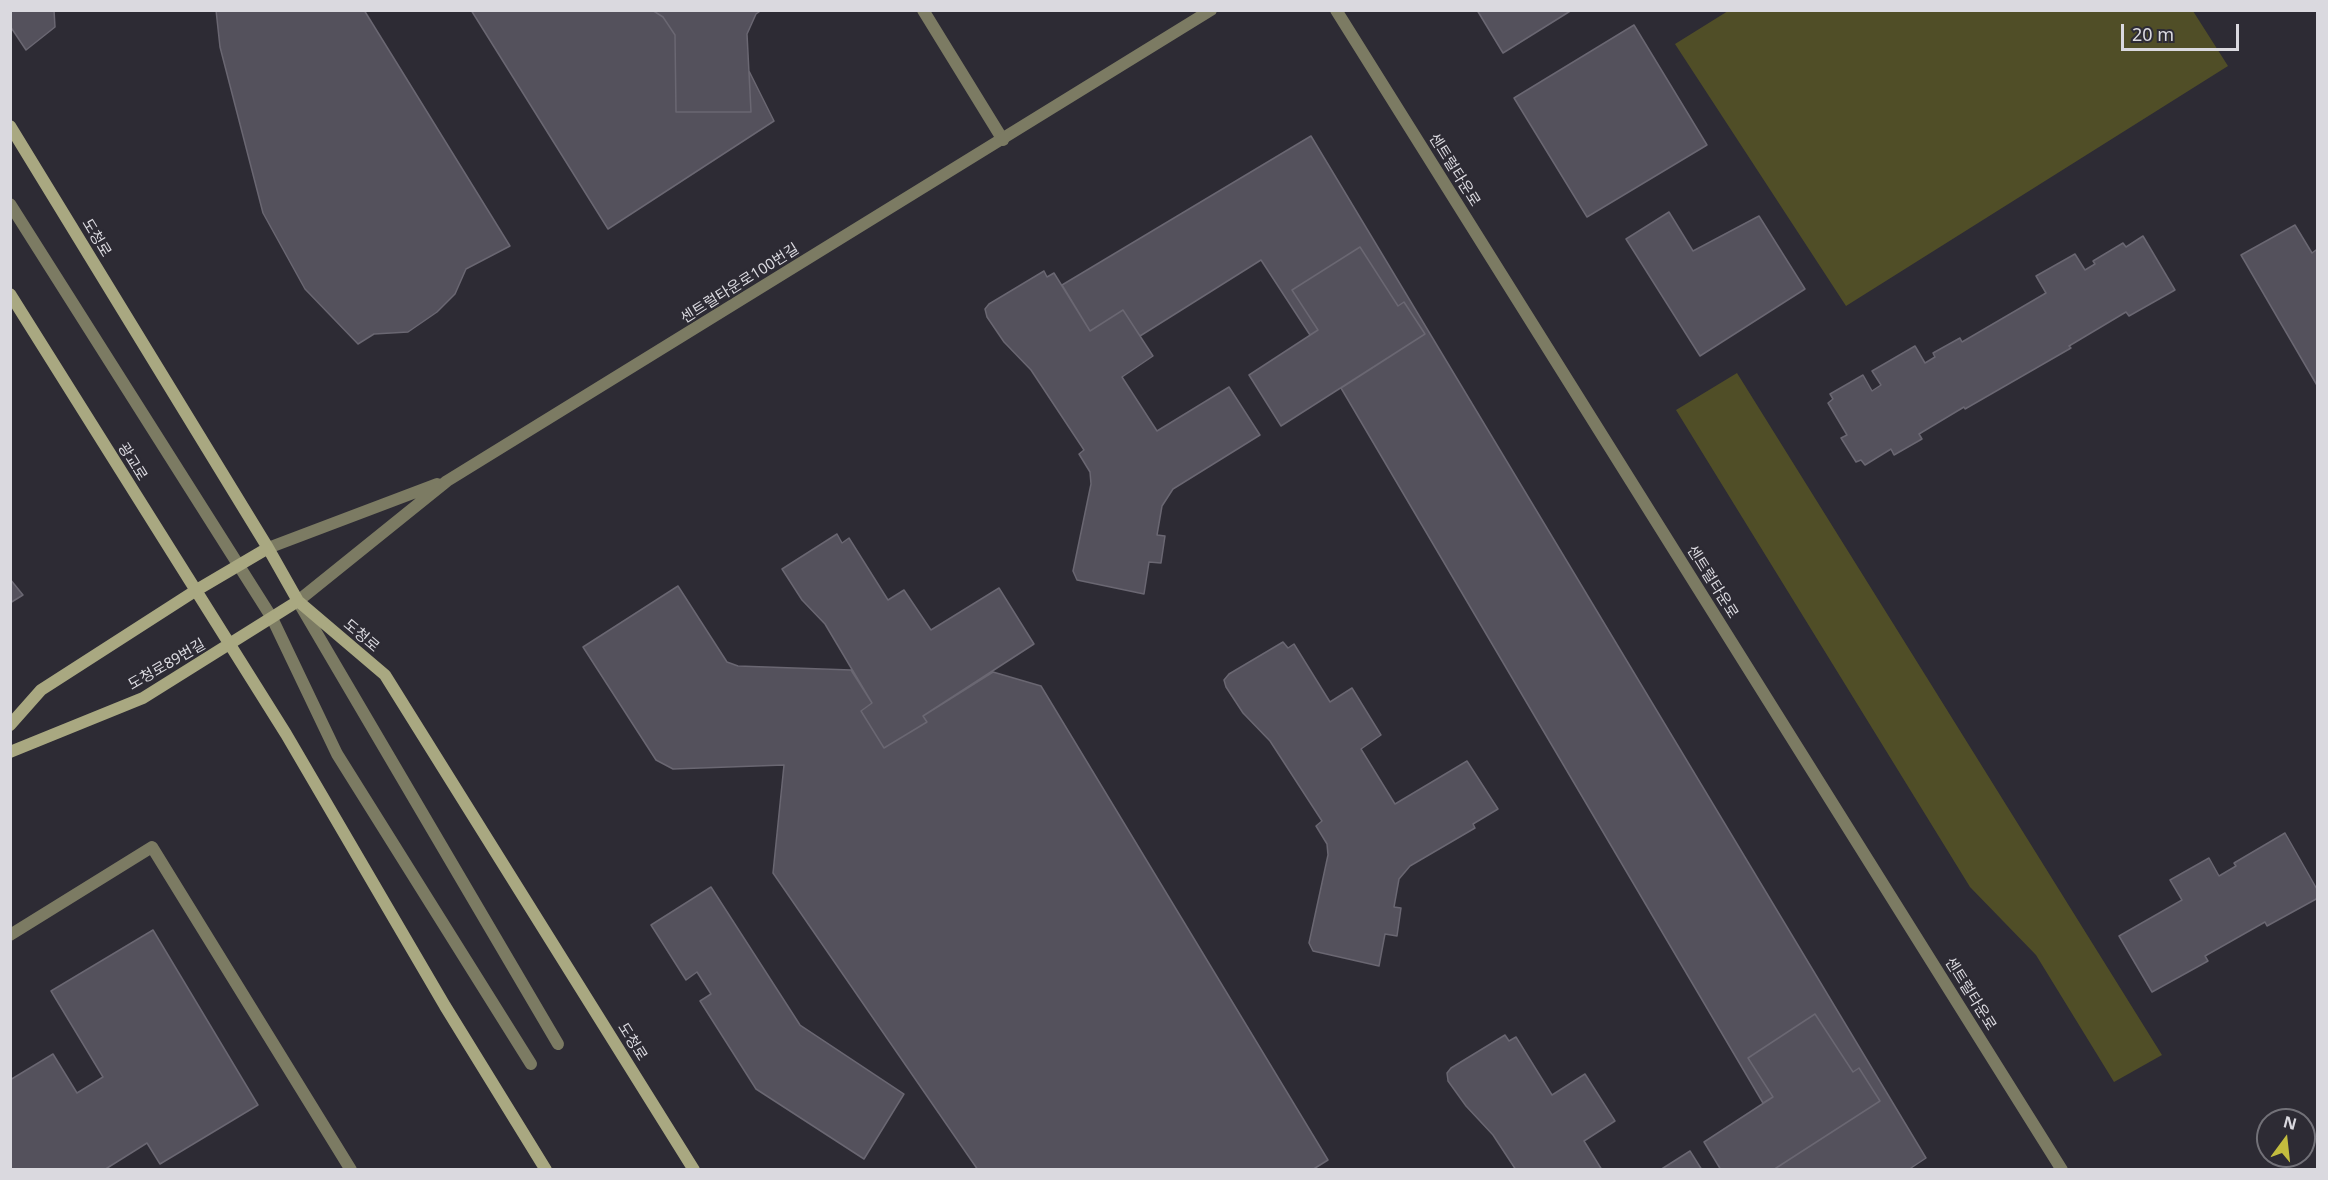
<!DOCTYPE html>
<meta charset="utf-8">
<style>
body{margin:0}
#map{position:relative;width:2328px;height:1180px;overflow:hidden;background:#2d2b34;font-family:"Noto Sans",sans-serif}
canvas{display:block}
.frame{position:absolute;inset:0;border:12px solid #dad9df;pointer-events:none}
.north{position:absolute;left:2256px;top:1108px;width:60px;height:60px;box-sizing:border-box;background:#2d2b34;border:2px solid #727178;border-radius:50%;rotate:15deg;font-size:16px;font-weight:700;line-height:24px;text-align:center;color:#dad9df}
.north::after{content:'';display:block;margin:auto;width:21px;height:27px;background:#c3bd3e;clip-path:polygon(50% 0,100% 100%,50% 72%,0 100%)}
.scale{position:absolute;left:2121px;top:24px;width:118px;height:27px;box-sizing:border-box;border:3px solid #dad9df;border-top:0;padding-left:8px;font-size:18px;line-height:21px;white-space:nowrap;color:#dad9df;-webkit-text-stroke:4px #2d2b34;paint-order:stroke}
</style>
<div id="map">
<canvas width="2328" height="1180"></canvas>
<div class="frame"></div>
<div class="north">N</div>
<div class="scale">20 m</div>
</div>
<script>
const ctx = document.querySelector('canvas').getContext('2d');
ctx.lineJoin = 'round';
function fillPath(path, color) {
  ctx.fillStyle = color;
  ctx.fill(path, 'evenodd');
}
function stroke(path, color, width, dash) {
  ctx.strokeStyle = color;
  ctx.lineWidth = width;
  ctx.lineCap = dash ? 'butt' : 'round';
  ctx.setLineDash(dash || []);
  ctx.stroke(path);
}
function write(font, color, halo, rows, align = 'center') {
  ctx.font = font + ' "Noto Sans","Noto Sans KR",sans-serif';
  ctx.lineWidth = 4.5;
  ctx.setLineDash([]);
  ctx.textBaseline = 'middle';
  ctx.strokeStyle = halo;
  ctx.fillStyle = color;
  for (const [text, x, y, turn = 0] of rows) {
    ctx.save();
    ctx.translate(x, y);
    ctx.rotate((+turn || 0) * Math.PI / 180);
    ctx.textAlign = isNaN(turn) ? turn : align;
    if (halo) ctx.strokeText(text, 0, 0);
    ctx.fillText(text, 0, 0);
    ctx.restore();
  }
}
fillPath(new Path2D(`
 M2193 11 2228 66 1846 306 1675 44 1728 11Z
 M1737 373 2162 1055 2114 1082 2036 955 1970 887 1676 410Z`), '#504e27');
const building = new Path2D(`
 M10 10H54L55 27 26 50 10 26Z
 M216 10H364L510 246 466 269 455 294 437 312 408 332 374 334 358 344 305 289 263 213 220 47Z
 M471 10H652L663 17 675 35 676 112H751L749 71 774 121 608 229Z
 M652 10H762L756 14 747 34 751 112H676L675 35 663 17Z
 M1477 10H1572L1503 53Z
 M1634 25 1707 145 1587 217 1514 98Z
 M1311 136 1926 1158 1908 1170H1773L1880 1101 1859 1068 1853 1072 1815 1014 1748 1058 1773 1097 1763 1103 1341 388 1425 334 1404 302 1398 306 1360 247 1292 290 1318 330 1310 335 1261 260 1140 336 1123 310 1090 331 1062 285Z
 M1669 212 1693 251 1759 216 1805 289 1700 356 1626 239Z
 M2295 225 2312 253 2316 250 2318 253V387L2241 255Z
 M2143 236 2175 290 2129 316 2126 312 2069 346 2071 348 1965 409 1964 407 1919 434 1922 439 1894 455 1891 449 1865 465 1861 460 1856 462 1841 438 1847 435 1828 403 1833 399 1830 394 1863 375 1872 391 1881 385 1872 371 1915 346 1925 363 1935 357 1933 353 1960 338 1962 342 2046 293 2036 276 2075 254 2085 270 2095 264 2093 261 2123 243 2126 247Z
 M1360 247 1398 306 1404 302 1425 334 1281 426 1249 375 1318 330 1292 290Z
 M1044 271 1047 277 1054 273 1090 331 1123 310 1153 356 1122 377 1157 431 1229 387 1260 435 1173 489 1162 506 1157 535 1165 536 1161 563 1149 562 1144 594 1077 580 1073 571 1091 484 1090 472 1079 454 1084 450 1031 370 1004 342 987 317 985 309 989 304Z
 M837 534 842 543 849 538 888 600 904 590 931 630 999 588 1034 644 923 716 927 722 884 748 861 711 872 703 825 624 802 600 782 569Z
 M10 579 23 595 10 603Z
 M678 586 727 662 738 666 851 670 872 703 861 711 884 748 927 722 923 716 993 672 1041 686 1328 1160 1312 1170H978L773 873 784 765 673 769 656 760 583 647Z
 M1283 642 1288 648 1294 644 1330 702 1352 688 1381 735 1361 749 1395 804 1467 761 1498 809 1473 824 1475 828 1410 866 1399 879 1394 907 1401 908 1397 936 1385 934 1379 966 1313 951 1309 943 1328 855 1327 844 1316 826 1322 821 1270 741 1243 713 1226 687 1224 680 1229 674Z
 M2285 833 2318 891V898L2267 926 2265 922 2205 956 2208 961 2152 992 2119 936 2182 900 2170 880 2209 858 2219 876 2236 866 2234 863Z
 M711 887 800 1025 904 1094 864 1159 756 1089 700 1001 711 994 697 972 686 980 651 925Z
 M153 930 258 1105 160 1164 147 1143 104 1170H10V1080L53 1054 77 1093 103 1077 51 991Z
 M1815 1014 1853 1072 1859 1068 1880 1101 1773 1170H1721L1704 1142 1773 1097 1748 1058Z
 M1505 1035 1509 1041 1516 1037 1552 1095 1585 1074 1615 1121 1584 1141 1602 1170H1516L1493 1135 1466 1106 1448 1081 1447 1073 1451 1068Z
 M1690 1151 1702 1170H1660Z`);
fillPath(building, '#54515c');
stroke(building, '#6a6772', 1.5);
stroke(new Path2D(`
 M923 10 1003 140
 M10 204 272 618 337 754 531 1064
 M299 603 558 1044
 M10 935 152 847 351 1170`), '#7c7b63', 12);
stroke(new Path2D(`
 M1336 10 2062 1170
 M268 548 437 484
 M298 601 447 481 1211 10`), '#7c7b63', 12);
stroke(new Path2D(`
 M10 126 268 548 298 601 385 675 694 1170
 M10 294 286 734 445 1006 546 1170
 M10 725 41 690 195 591 268 548
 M10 752 143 698 298 601`), '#a9a881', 12);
write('15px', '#dad9df', '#2d2b34', [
 ["센트럴타운로",1454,170,58],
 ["도청로",96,238,59],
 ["센트럴타운로100번길",740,284,-32],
 ["광교로",132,462,58],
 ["센트럴타운로",1712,582,58],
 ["도청로",361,636,40],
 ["도청로89번길",167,665,-30],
 ["센트럴타운로",1970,994,58],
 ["도청로",632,1042,58]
]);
</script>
